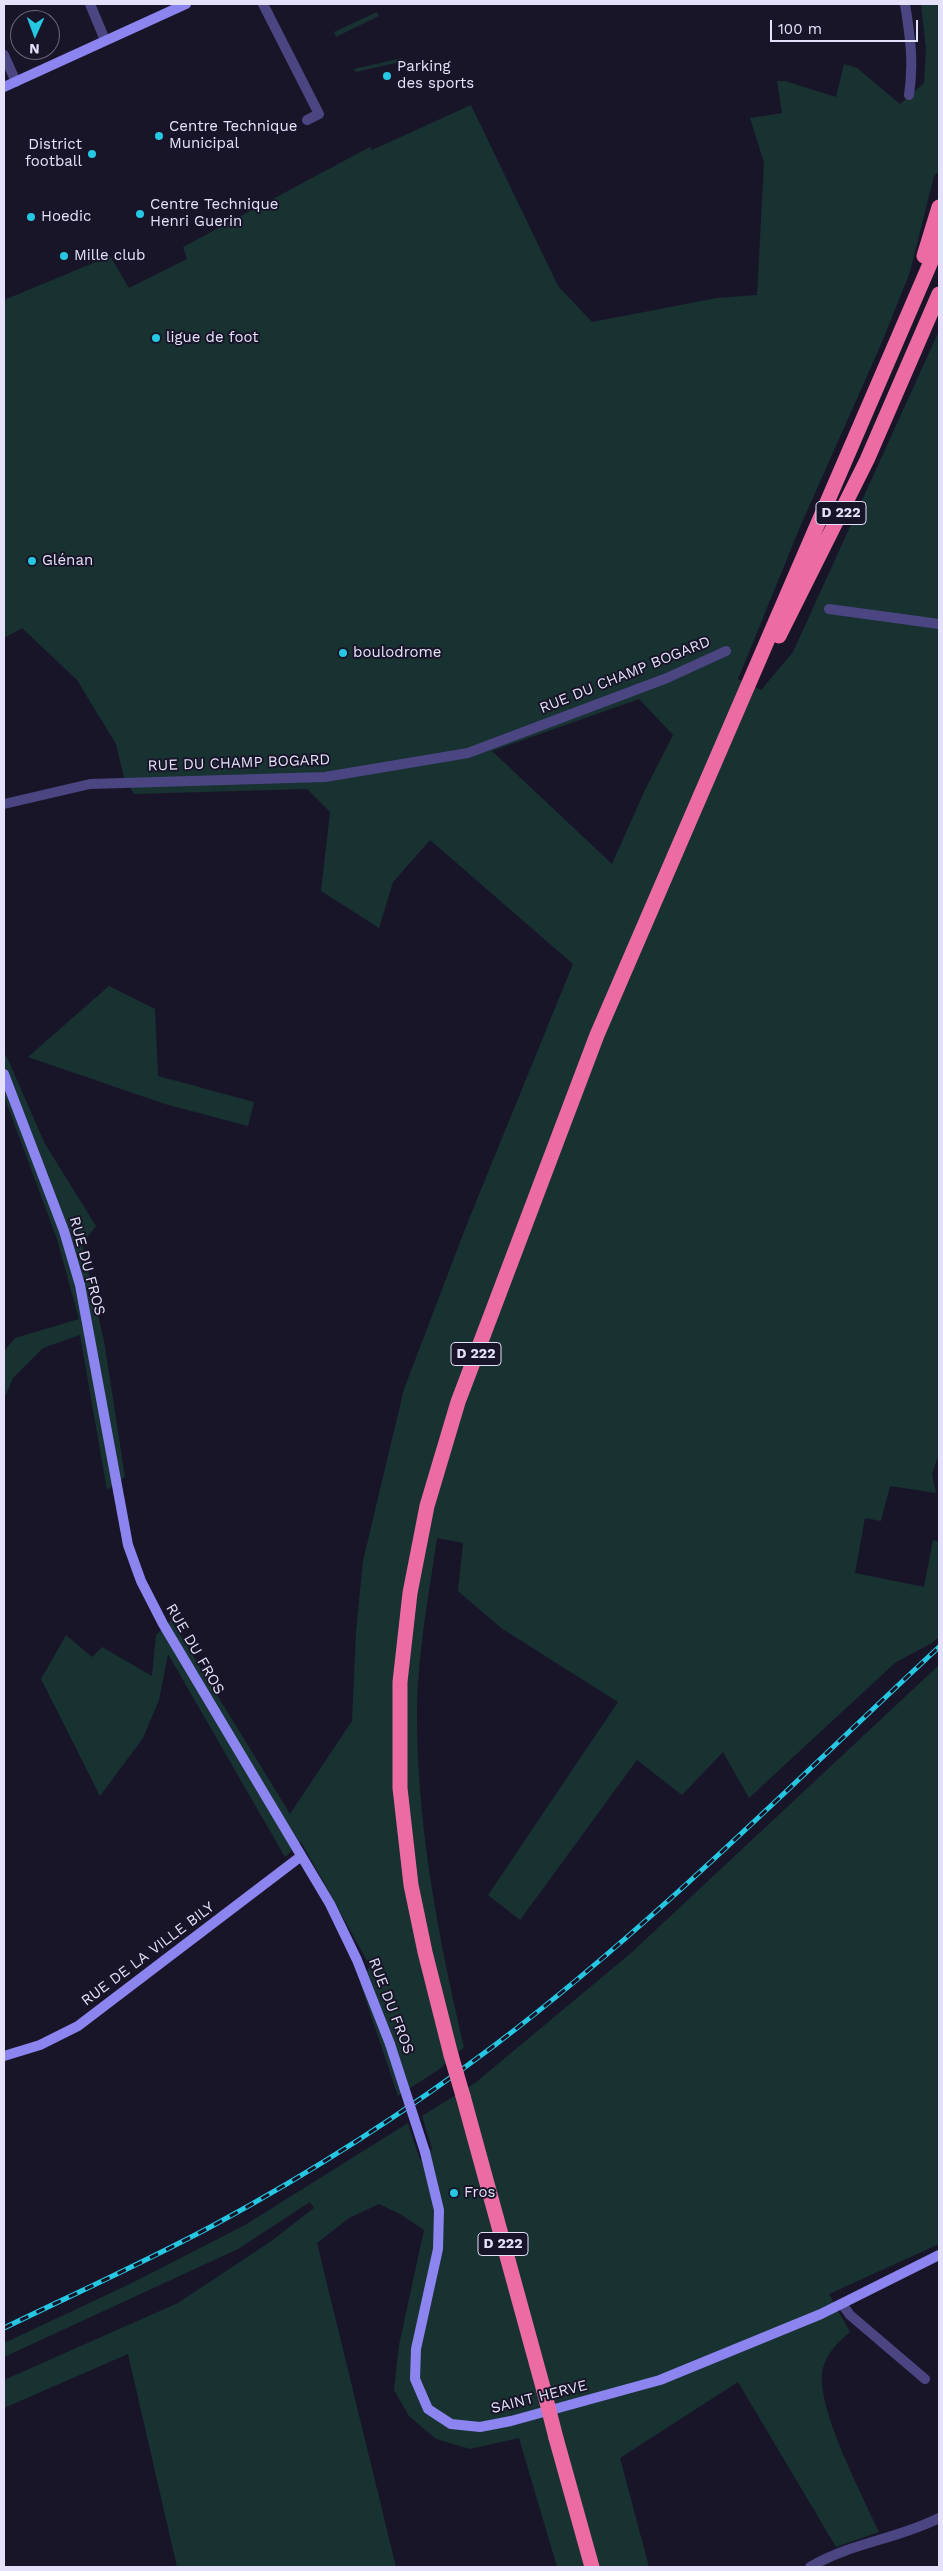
<!DOCTYPE html>
<meta charset="utf-8">
<style>
body{margin:0}
#map{position:relative;width:943px;height:2571px;overflow:hidden;background:#191529;font-family:"Work Sans",sans-serif}
canvas{display:block}
.frame{position:absolute;inset:0;border:5px solid #e5e1fb;pointer-events:none}
.north{position:absolute;left:10px;top:10px;width:50px;height:50px;box-sizing:border-box;background:#191529;border:1px solid #6b677d;border-radius:50%;rotate:182deg;font-size:14px;font-weight:700;line-height:20px;text-align:center;color:#e5e1fb}
.north::after{content:'';display:block;margin:auto;width:18px;height:22px;background:#25c7e3;clip-path:polygon(50% 0,100% 100%,50% 72%,0 100%)}
.scale{position:absolute;left:770px;top:20px;width:148px;height:22px;box-sizing:border-box;border:2px solid #e5e1fb;border-top:0;padding-left:6px;font-size:15px;line-height:18px;white-space:nowrap;color:#e5e1fb;-webkit-text-stroke:4px #191529;paint-order:stroke}
</style>
<div id="map">
<canvas width="943" height="2571"></canvas>
<div class="frame"></div>
<div class="north">N</div>
<div class="scale">100 m</div>
</div>
<script>
const ctx = document.querySelector('canvas').getContext('2d');
ctx.lineJoin = 'round';
function fillPath(path, color) {
  ctx.fillStyle = color;
  ctx.fill(path, 'evenodd');
}
function stroke(path, color, width, dash) {
  ctx.strokeStyle = color;
  ctx.lineWidth = width;
  ctx.lineCap = dash ? 'butt' : 'round';
  ctx.setLineDash(dash || []);
  ctx.stroke(path);
}
function write(font, color, halo, rows, align = 'center') {
  ctx.font = font + ' "Work Sans",sans-serif';
  ctx.lineWidth = 4;
  ctx.setLineDash([]);
  ctx.textBaseline = 'middle';
  ctx.strokeStyle = halo;
  ctx.fillStyle = color;
  for (const [text, x, y, turn = 0] of rows) {
    ctx.save();
    ctx.translate(x, y);
    ctx.rotate((+turn || 0) * Math.PI / 180);
    ctx.textAlign = isNaN(turn) ? turn : align;
    if (halo) ctx.strokeText(text, 0, 0);
    ctx.fillText(text, 0, 0);
    ctx.restore();
  }
}
fillPath(new Path2D(`
 M921 4H939V171L934 176 910 272 882 342 800 527 738 679 761 690 793 652 939 331V1453L932 1474 936 1493 890 1486 881 1521 865 1518 855 1573 924 1587 933 1540 939 1542V1637L932 1643 896 1662 749 1798 723 1752 682 1795 637 1760 520 1920 488 1895 618 1702 501 1628 458 1591 463 1543 437 1538C429 1594 418 1651 417 1707 416 1822 438 1936 464 2047L441 2068 398 2096 360 1983 370 1966 301 1842 285 1857 168 1654 159 1700 143 1738 100 1796 41 1679 66 1635 92 1657 102 1647 152 1676 156 1635 171 1620 290 1814 352 1721 356 1632 363 1561 404 1389 467 1224 573 964 430 840 393 882 379 928 321 891 330 812 307 789 134 794 124 778 116 744 77 680 22 628 4 638V300L110 256 129 288 187 259 183 247 370 147 372 150 471 105 558 286 592 322 717 298 757 295 764 163 750 118 782 113 777 81H785L836 97 844 64 857 68 900 104 924 83 926 49ZM639 699 673 735 645 790 612 864 492 751Z
 M377 12 379 16 336 37 334 32Z
 M402 58 404 61 356 72 354 69Z
 M109 986 155 1009 158 1076 254 1102 248 1126 165 1104 28 1057Z
 M6 1055 45 1144 96 1226 82 1244 104 1341 125 1477 107 1490 80 1335 43 1348 13 1378 4 1399V1351L15 1338 79 1319 57 1239 4 1096V1056Z
 M939 1665V2244L829 2294 850 2332C839 2341 827 2353 823 2368 813 2402 864 2499 879 2532L836 2547 738 2382 620 2458 649 2567H557L519 2438 470 2449 436 2439 409 2416 394 2390 399 2345 424 2230 400 2214 379 2204 349 2218 317 2243 396 2567H177L128 2354 4 2408V2380L178 2303 270 2242 314 2208 310 2202 238 2249 4 2357V2343L132 2283 245 2225 408 2123 420 2160 432 2149 422 2116 475 2083 631 1953Z`), '#183232');
stroke(new Path2D(`
 M90 4 105 40
 M263 4 319 114 307 120
 M905 4C910 35 914 63 909 95
 M4 55 16 82
 M829 609 939 624
 M4 804 90 784 325 777 468 753 667 678 726 651
 M842 2304 850 2315 925 2379
 M810 2567C850 2543 898 2539 939 2518`), '#4b4682', 10);
stroke(new Path2D(`
 M4 87 186 4
 M4 1074 64 1231 80 1285 128 1545 141 1581 163 1624 330 1904 357 1960 390 2044
 M4 2056 40 2045 78 2026 300 1857
 M425 2152 439 2210 438 2249 416 2349 415 2379 428 2409 451 2424 480 2427 511 2421 660 2380 821 2314 939 2255`), '#8c84ef', 10);
stroke(new Path2D(`
 M924 256 939 207
 M779 636 867 460 939 294
 M451 2055 425 1952 411 1885 400 1788V1682L410 1593 427 1506 458 1402 597 1035 939 243
 M463 2096 544 2391
 M556 2438 592 2567`), '#ec6ba3', 15);
const rail = new Path2D(`
 M4 2328C74 2294 145 2262 214 2225 312 2172 406 2112 495 2045 653 1925 794 1782 939 1647`);
stroke(rail, '#25c7e3', 5);
stroke(rail, '#191529', 3, [9]);
stroke(new Path2D(`
 M390 2044 425 2152`), '#8c84ef', 10);
stroke(new Path2D(`
 M451 2055 463 2096
 M544 2391 556 2438`), '#ec6ba3', 15);
for (const [x, y, r, color] of [
 [387,76,5,"#25c7e3"],
 [159,136,5,"#25c7e3"],
 [92,154,5,"#25c7e3"],
 [140,214,5,"#25c7e3"],
 [31,217,5,"#25c7e3"],
 [64,256,5,"#25c7e3"],
 [156,338,5,"#25c7e3"],
 [32,561,5,"#25c7e3"],
 [343,653,5,"#25c7e3"],
 [454,2193,5,"#25c7e3"]
]) {
  const dot = new Path2D();
  dot.arc(x, y, r, 0, 2 * Math.PI);
  ctx.fillStyle = color;
  ctx.fill(dot);
  stroke(dot, '#191529', 2);
}
for (const [x, y, w] of [
 [841,513,50],
 [476,1354,50],
 [503,2244,50]
]) {
  const box = new Path2D();
  box.roundRect(x - w / 2, y - 11.5, w, 23, 4);
  ctx.fillStyle = '#191529';
  ctx.fill(box);
  stroke(box, '#e5e1fb', 1);
}
write('bold 14px', '#e5e1fb', null, [
 ["D 222",841,513],
 ["D 222",476,1354],
 ["D 222",503,2244]
]);
write('15px', '#e5e1fb', '#191529', [
 ["Parking",397,67],
 ["des sports",397,84],
 ["Centre Technique",169,127],
 ["Municipal",169,144],
 ["District",82,145,"right"],
 ["football",82,162,"right"],
 ["Centre Technique",150,205],
 ["Henri Guerin",150,222],
 ["Hoedic",41,217],
 ["Mille club",74,256],
 ["ligue de foot",166,338],
 ["Glénan",42,561],
 ["boulodrome",353,653],
 ["Fros",464,2193]
], 'left');
write('15px', '#e5e1fb', '#191529', [
 ["RUE DU CHAMP BOGARD",625,675,-22],
 ["RUE DU CHAMP BOGARD",239,763,-2],
 ["RUE DU FROS",87,1266,75],
 ["RUE DU FROS",195,1649,60],
 ["RUE DE LA VILLE BILY",148,1954,-37],
 ["RUE DU FROS",391,2006,69],
 ["SAINT HERVE",539,2397,-14]
]);
</script>
